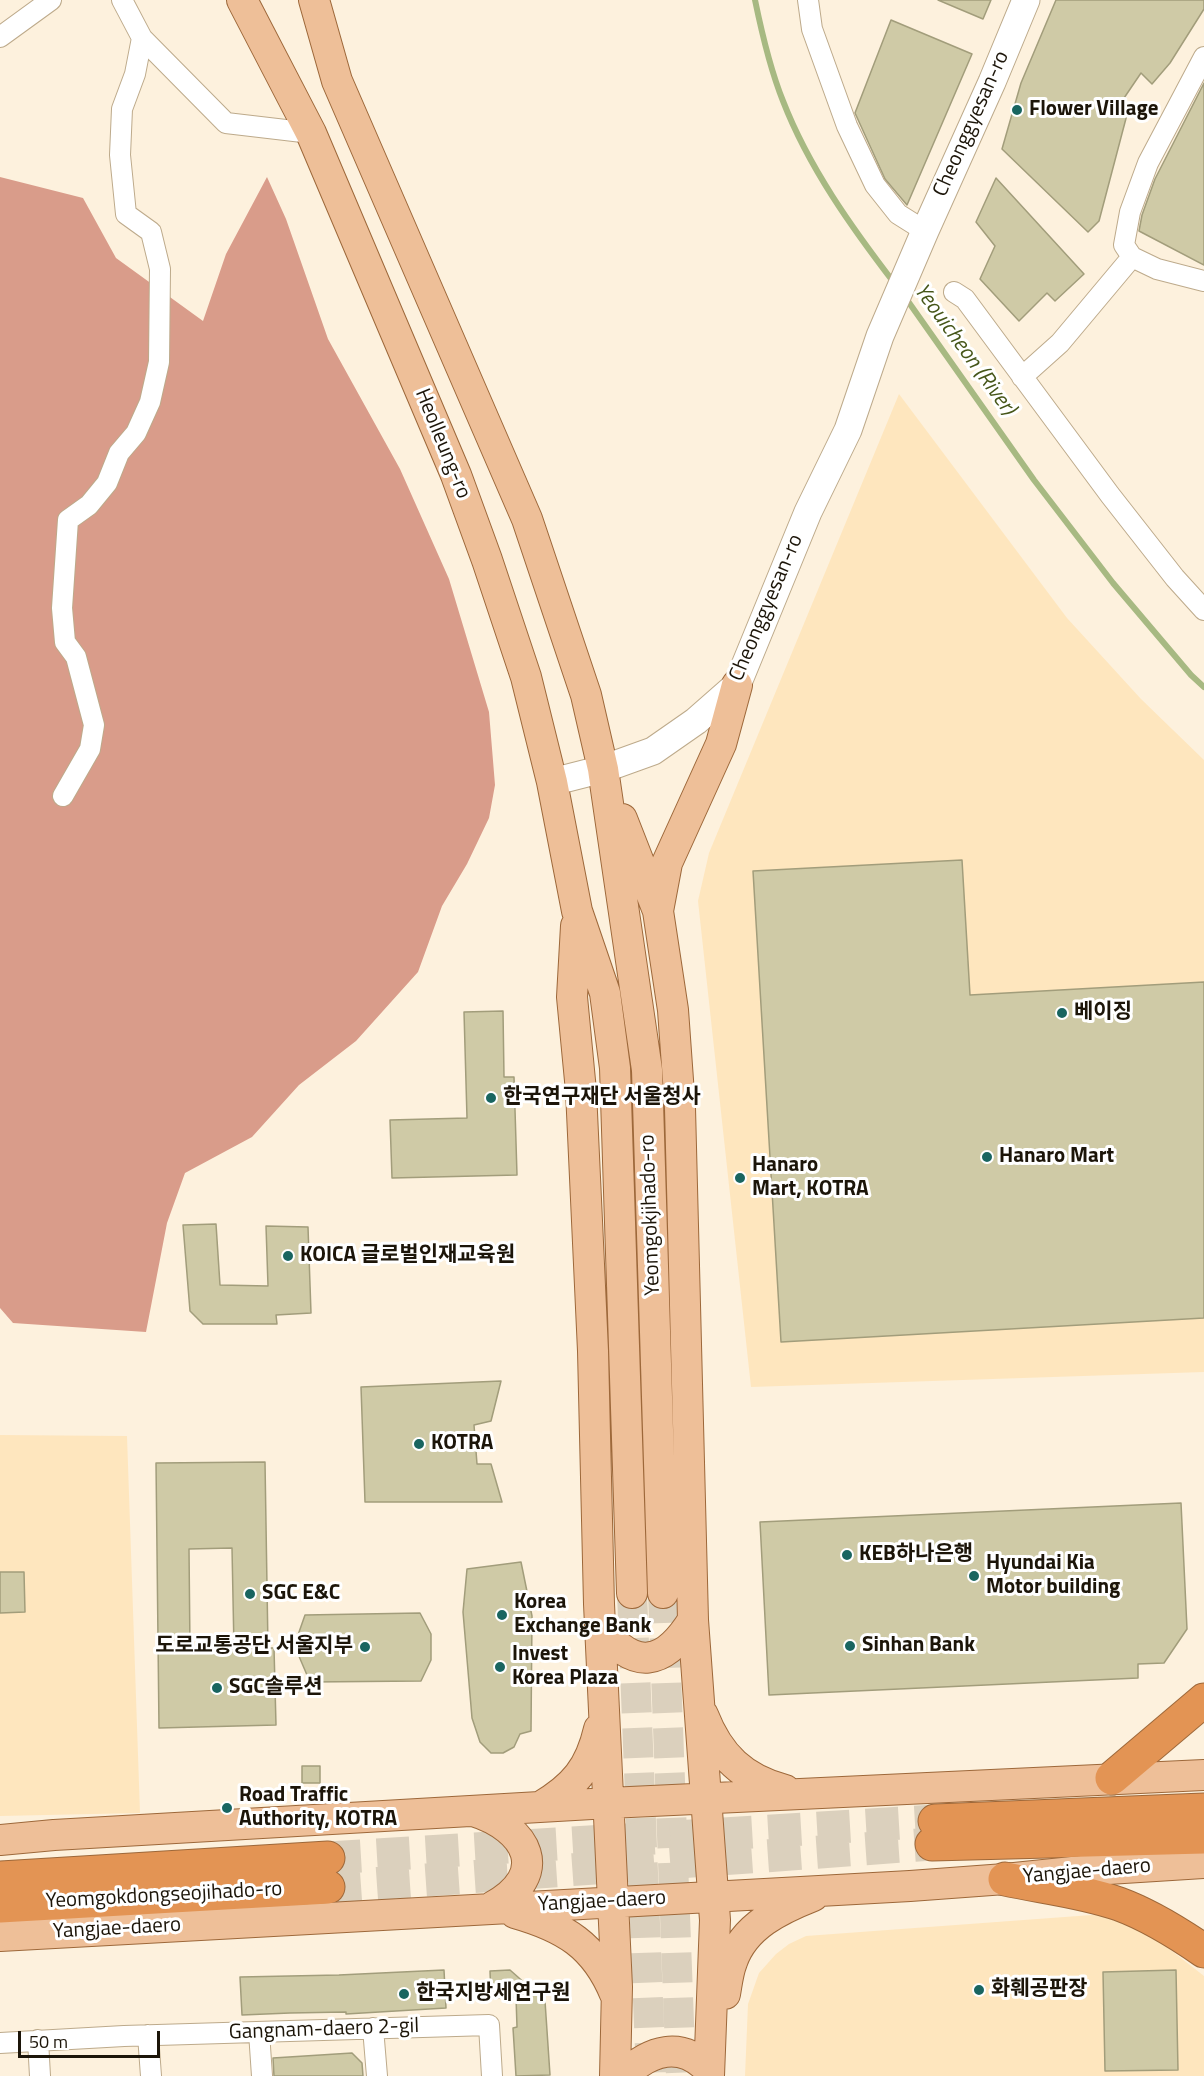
<!DOCTYPE html>
<meta charset="utf-8">
<style>
body{margin:0}
#map{position:relative;width:1204px;height:2076px;overflow:hidden;background:#fdf1dd;font-family:"Titillium Web",sans-serif}
canvas{display:block}
.scale{position:absolute;left:18px;top:2031px;width:142px;height:27px;box-sizing:border-box;border:3px solid #1c1509;border-top:0;padding-left:8px;font-size:18px;line-height:21px;white-space:nowrap;color:#1c1509;-webkit-text-stroke:4px #fff;paint-order:stroke}
</style>
<div id="map">
<canvas width="1204" height="2076"></canvas>
<div class="scale">50 m</div>
</div>
<script>
const ctx = document.querySelector('canvas').getContext('2d');
ctx.lineJoin = 'round';
function fillPath(path, color) {
  ctx.fillStyle = color;
  ctx.fill(path, 'evenodd');
}
function stroke(path, color, width, dash) {
  ctx.strokeStyle = color;
  ctx.lineWidth = width;
  ctx.lineCap = dash ? 'butt' : 'round';
  ctx.setLineDash(dash || []);
  ctx.stroke(path);
}
function write(font, color, halo, rows, align = 'center') {
  ctx.font = font + ' "Titillium Web","Noto Sans KR",sans-serif';
  ctx.lineWidth = 6;
  ctx.setLineDash([]);
  ctx.textBaseline = 'middle';
  ctx.strokeStyle = halo;
  ctx.fillStyle = color;
  for (const [text, x, y, turn = 0] of rows) {
    ctx.save();
    ctx.translate(x, y);
    ctx.rotate((+turn || 0) * Math.PI / 180);
    ctx.textAlign = isNaN(turn) ? turn : align;
    if (halo) ctx.strokeText(text, 0, 0);
    ctx.fillText(text, 0, 0);
    ctx.restore();
  }
}
fillPath(new Path2D(`
 M899 394 1067 618 1141 699 1204 760V1372L751 1387 698 901 709 853Z
 M0 1435 127 1436 140 1813 0 1816Z
 M1119 1913 1140 1926 1204 1976V2076H745L748 2004 759 1973 776 1954 789 1944 806 1936Z`), '#fee6be');
fillPath(new Path2D(`
 M0 177 83 198 116 258 203 321 226 254 267 177 286 219 328 339 400 469 449 579 489 712 495 785 489 818 467 864 442 906 418 972 356 1041 299 1085 252 1137 185 1173 167 1223 146 1332 13 1323 0 1308Z`), '#d99c8a');
stroke(new Path2D(`
 M755 0C762 34 770 69 783 101 809 168 852 228 895 284
 M905 297 1034 480 1113 583 1191 675 1204 687`), '#a7b982', 6);
const building = new Path2D(`
 M938 0H991L983 19Z
 M1056 0H1204V9L1170 63 1152 84 1141 73 1122 101 1129 107 1099 221 1088 232 1002 149 1021 83Z
 M891 20 972 54 907 205 885 179 855 113Z
 M1204 83V265L1139 231 1142 215 1155 179Z
 M996 178 1084 274 1055 301 1047 293 1019 321 980 279 995 246 976 222Z
 M962 860 970 995 1204 982V1318L781 1342 753 871Z
 M503 1011 504 1077H514L517 1175 392 1178 390 1120 467 1118 464 1012Z
 M216 1224 220 1285 268 1286 266 1226 308 1227 311 1313 276 1315 277 1324H203L190 1311 183 1225Z
 M501 1381 491 1421 474 1425 477 1464H491L502 1502H365L361 1387Z
 M265 1462 268 1648H274L276 1725 159 1728 156 1463ZM232 1548 234 1649 190 1650 189 1549Z
 M1181 1503 1187 1629 1164 1663 1138 1664V1678L769 1695 760 1522Z
 M521 1562 532 1616 531 1731 520 1734 514 1747 503 1753H491L480 1742 472 1718 463 1612 467 1569Z
 M0 1572H24L25 1612 0 1613Z
 M420 1613 431 1634V1660L421 1681 310 1682 295 1647H299L298 1635 305 1615Z
 M302 1766H320V1783H302Z
 M444 1970 446 2008 346 2014V2012L290 2013 242 2015 240 1977 339 1975Z
 M510 1970 545 2001 550 2075 516 2076 513 2028 517 2027 516 1997 491 1998 490 1971Z
 M1176 1970 1178 2070 1105 2071 1103 1972Z
 M352 2053 362 2063 363 2076H274L273 2058Z`);
fillPath(building, '#cfcaa6');
stroke(building, '#a29d7b', 1.5);
stroke(new Path2D(`
 M632 1593 651 2076
 M663 1593 681 2076`), '#dbd0bd', 30, [30, 15]);
stroke(new Path2D(`
 M328 1858 935 1821
 M328 1887 932 1844`), '#dbd0bd', 33, [33, 16]);
const street = new Path2D(`
 M122 0 142 38 226 123 311 133
 M808 0 812 29 847 126 875 185 898 214 925 231
 M0 37 51 0
 M1204 57 1148 163 1130 212 1124 245 1132 257 1157 269 1204 281
 M954 292 965 299 1110 495 1175 578 1204 610
 M1022 377 1060 343 1132 257
 M63 796 90 749 94 725 76 657 65 642 62 608 68 520 89 505 107 483 119 453 136 433 150 402 159 362 160 269 151 232 126 214 120 155 122 109 135 74 142 38
 M373 2028 377 2076
 M259 2032 262 2076
 M148 2035 151 2076
 M38 2040 40 2076
 M0 2043 124 2036 489 2025 492 2076`);
const secondary = new Path2D(`
 M552 782 603 769 653 751 696 721 737 685 808 512 848 430 880 336 925 231 992 82 1026 0`);
const primary = new Path2D(`
 M242 0 311 133 456 475 487 560 526 677 552 782 577 911 605 993 615 1068 632 1593
 M314 0 337 81 527 519 586 695 603 769 647 1070 663 1593
 M622 819 658 911 673 1010 680 1108 693 1620 715 1920 709 2076
 M658 911 667 863 721 744 737 685
 M576 926 572 997 581 1091 593 1351 599 1604 617 1987 615 2076
 M600 1626C634 1672 664 1666 693 1620
 M703 1715C719 1756 743 1779 785 1790
 M540 1807C574 1787 590 1768 599 1729
 M473 1811C528 1828 552 1874 492 1907
 M0 1840 54 1835 609 1803 1204 1775
 M515 1913C564 1927 595 1945 615 1994
 M0 1936 910 1886 1005 1879 1092 1870 1204 1863
 M725 1994C727 1983 728 1972 732 1962 744 1926 780 1909 813 1896
 M623 2076C650 2050 681 2040 709 2070`);
const highway = new Path2D(`
 M1112 1778 1204 1700
 M935 1821 1204 1810
 M932 1844 1204 1837
 M0 1878 328 1858
 M1005 1879C1042 1887 1082 1891 1119 1904 1149 1915 1178 1933 1204 1951
 M0 1906 328 1887`);
stroke(street, '#bdaa8b', 22);
stroke(secondary, '#bdaa8b', 29);
stroke(primary, '#9d683a', 32);
stroke(highway, '#9d683a', 35);
stroke(street, '#fff', 20);
stroke(secondary, '#fff', 27);
stroke(primary, '#eebf98', 30);
stroke(highway, '#e39454', 33);
for (const [x, y, r, color] of [
 [1017,110,6,"#196560"],
 [1062,1013,6,"#196560"],
 [491,1098,6,"#196560"],
 [987,1157,6,"#196560"],
 [740,1178,6,"#196560"],
 [288,1256,6,"#196560"],
 [419,1444,6,"#196560"],
 [847,1555,6,"#196560"],
 [974,1576,6,"#196560"],
 [250,1594,6,"#196560"],
 [502,1615,6,"#196560"],
 [850,1646,6,"#196560"],
 [365,1647,6,"#196560"],
 [500,1667,6,"#196560"],
 [217,1688,6,"#196560"],
 [227,1808,6,"#196560"],
 [979,1990,6,"#196560"],
 [404,1994,6,"#196560"]
]) {
  const dot = new Path2D();
  dot.arc(x, y, r, 0, 2 * Math.PI);
  ctx.fillStyle = color;
  ctx.fill(dot);
  stroke(dot, '#fff', 2);
}
write('bold 21px', '#1c1509', '#fff', [
 ["Flower Village",1029,110],
 ["베이징",1074,1013],
 ["한국연구재단 서울청사",503,1098],
 ["Hanaro Mart",999,1157],
 ["Hanaro",752,1166],
 ["Mart, KOTRA",752,1190],
 ["KOICA 글로벌인재교육원",300,1256],
 ["KOTRA",431,1444],
 ["KEB하나은행",859,1555],
 ["Hyundai Kia",986,1564],
 ["Motor building",986,1588],
 ["SGC E&C",262,1594],
 ["Korea",514,1603],
 ["Exchange Bank",514,1627],
 ["Sinhan Bank",862,1646],
 ["도로교통공단 서울지부",353,1647,"right"],
 ["Invest",512,1655],
 ["Korea Plaza",512,1679],
 ["SGC솔루션",229,1688],
 ["Road Traffic",239,1796],
 ["Authority, KOTRA",239,1820],
 ["화훼공판장",991,1990],
 ["한국지방세연구원",416,1994]
], 'left');
write('21px', '#1c1509', '#fff', [
 ["Cheonggyesan-ro",972,124,-66],
 ["Heolleung-ro",442,444,68],
 ["Cheonggyesan-ro",767,608,-67],
 ["Yeomgokjihado-ro",651,1215,-92],
 ["Yangjae-daero",1087,1872,-5],
 ["Yeomgokdongseojihado-ro",164,1896,-3],
 ["Yangjae-daero",602,1902,-3],
 ["Yangjae-daero",117,1929,-3],
 ["Gangnam-daero 2-gil",324,2030,-2]
]);
write('italic 22px', '#465619', '#fff', [
 ["Yeouicheon (River)",964,350,54]
]);
</script>
